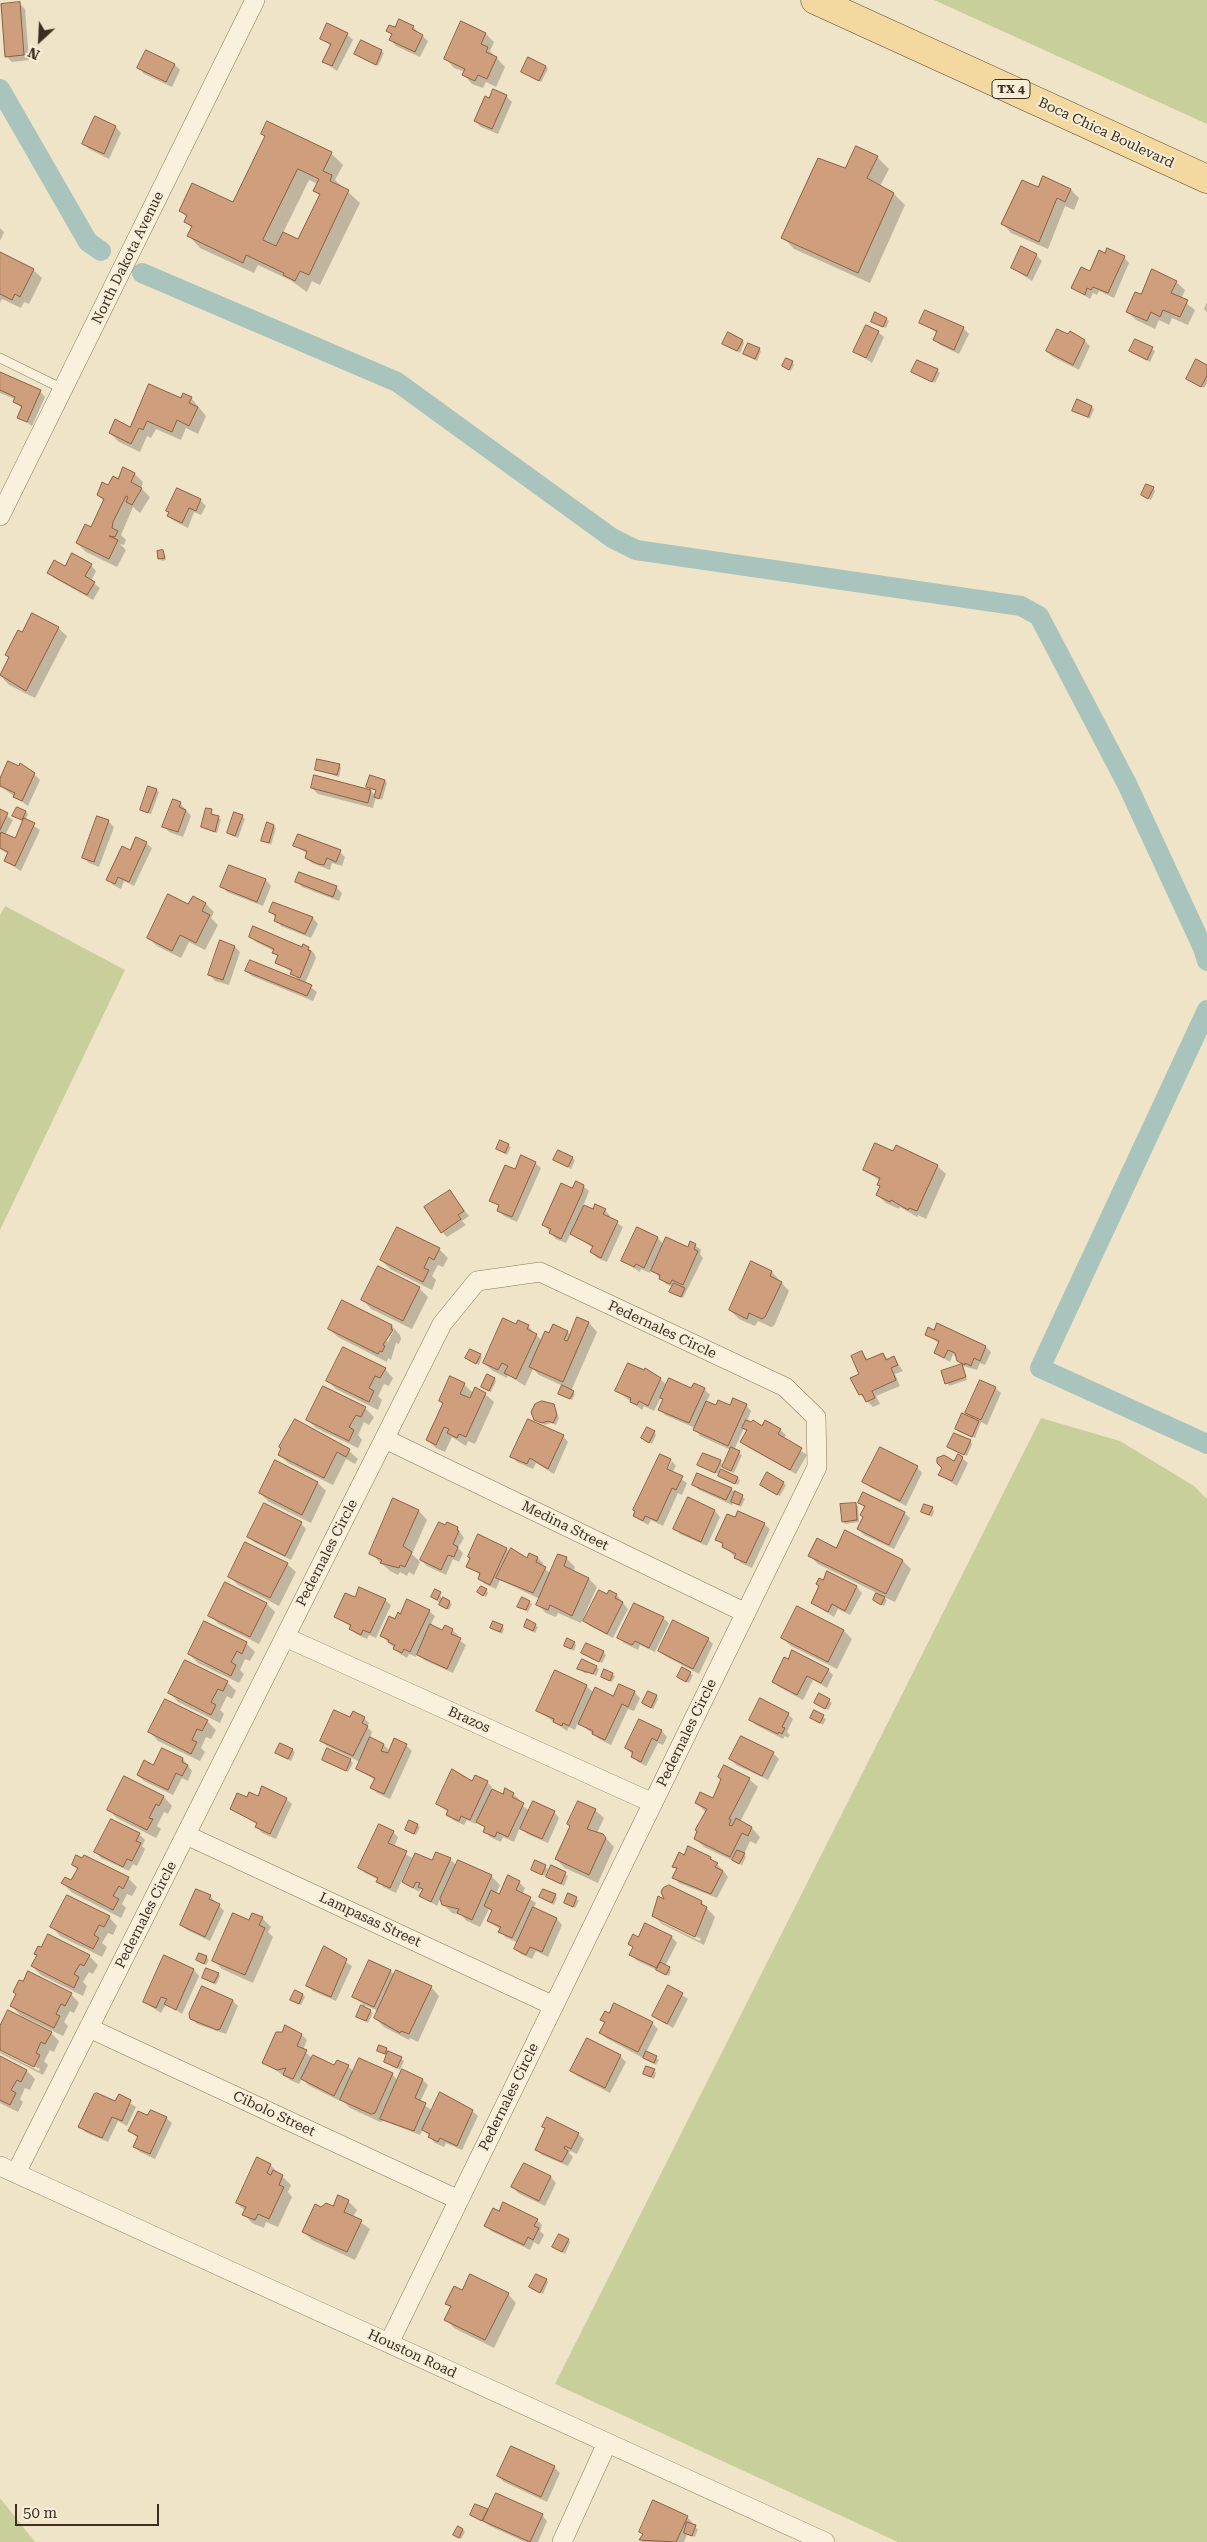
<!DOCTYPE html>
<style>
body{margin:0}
#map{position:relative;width:1207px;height:2542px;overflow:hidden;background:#f0e4c8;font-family:"Roboto Serif",serif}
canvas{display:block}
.north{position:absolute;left:15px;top:15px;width:50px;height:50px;-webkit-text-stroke:4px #f7eed8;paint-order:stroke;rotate:205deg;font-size:14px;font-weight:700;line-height:20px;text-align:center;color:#3d2e20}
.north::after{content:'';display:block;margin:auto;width:18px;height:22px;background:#3d2e20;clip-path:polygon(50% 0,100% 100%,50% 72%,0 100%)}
.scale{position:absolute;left:15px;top:2504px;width:144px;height:22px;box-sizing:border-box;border:2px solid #3d2e20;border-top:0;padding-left:6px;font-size:15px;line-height:18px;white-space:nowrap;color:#3d2e20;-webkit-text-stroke:4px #f7eed8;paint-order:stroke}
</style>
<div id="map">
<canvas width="1207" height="2542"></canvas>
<div class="north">N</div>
<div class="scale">50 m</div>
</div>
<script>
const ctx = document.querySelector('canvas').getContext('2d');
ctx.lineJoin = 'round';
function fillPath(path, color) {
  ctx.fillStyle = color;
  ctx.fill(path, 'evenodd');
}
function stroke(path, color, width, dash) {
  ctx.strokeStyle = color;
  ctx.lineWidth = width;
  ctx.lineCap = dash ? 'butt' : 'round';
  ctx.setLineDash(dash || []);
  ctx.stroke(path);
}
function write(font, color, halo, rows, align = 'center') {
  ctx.font = font + ' "Roboto Serif",serif';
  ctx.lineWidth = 4;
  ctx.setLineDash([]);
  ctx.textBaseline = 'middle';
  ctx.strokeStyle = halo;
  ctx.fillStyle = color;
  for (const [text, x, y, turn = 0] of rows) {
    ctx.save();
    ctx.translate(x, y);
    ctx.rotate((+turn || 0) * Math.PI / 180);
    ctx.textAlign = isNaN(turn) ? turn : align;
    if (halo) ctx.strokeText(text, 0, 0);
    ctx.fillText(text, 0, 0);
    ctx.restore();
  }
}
fillPath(new Path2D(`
 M934 0H1207V124Z
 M5 906 125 970 0 1230V915Z
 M1041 1418 1120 1441 1194 1486 1207 1499V2542H898L555 2384Z
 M0 2498 35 2542H0Z`), '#c9cf9b');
fillPath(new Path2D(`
 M20 4 25 9 29 60 12 62 6 56Z
 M462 22 486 34 494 42 490 51 505 67 496 87 486 82 483 88 472 84 464 75 465 72 454 68 446 59Z
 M413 27 428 41 420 57 396 46 391 40 393 36 387 31Z
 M347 34 353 40 337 71 324 62 331 46 321 38Z
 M361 41 384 53 378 66 355 54Z
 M147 51 175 65 180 70 172 87 144 74 139 68Z
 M546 67 548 69 541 82 522 72Z
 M506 96 512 102 498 134 481 127 475 121 490 99Z
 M96 118 116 127 121 133 109 159 89 149 84 144Z
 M263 134 331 153 343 165 335 180 360 203 320 285 312 281 307 292 290 280 258 265 254 273 200 248 189 236 192 228 186 222 188 218 180 211 234 204 266 137ZM309 180 318 184 314 191 320 196 299 241 283 233Z
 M877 157 889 169 880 186 894 194 905 205 870 283 794 249 783 237 846 170Z
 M1071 190 1079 198 1074 210 1065 206 1048 249 1011 233 1003 224Z
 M0 228 4 232 0 241Z
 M0 254 33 270 42 278 29 304 24 302 21 308 2 299 0 303Z
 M1036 255 1042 261 1032 281 1012 268Z
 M1124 257 1129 263 1114 298 1099 291 1097 295 1093 293 1090 299 1073 288 1091 273Z
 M1176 282 1185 290 1181 299 1195 310 1188 325 1172 318 1169 325 1159 320 1155 329 1136 320 1127 311 1141 296Z
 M1207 302V312L1204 309Z
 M886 319 889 321 886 328 872 322Z
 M920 322 963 328 969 334 959 354 940 345 935 340 937 333Z
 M878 332 884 337 872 363 855 351Z
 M1136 340 1155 351 1150 362 1130 351Z
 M742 341 744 343 740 353 724 344Z
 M1085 341 1090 346 1079 370 1053 357 1047 351Z
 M759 349 761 351 757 361 745 354Z
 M792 362 794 365 791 371 783 366Z
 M1207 366V383L1204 388 1188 379Z
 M937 370 940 373 935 383 913 372Z
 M0 373 40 391 45 397 32 426 19 417 23 409 14 402 15 399 0 393Z
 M191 398 206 416 198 434 186 428 181 440 156 429 151 438 147 436 140 452 119 442 110 433 131 428Z
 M1092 407 1094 409 1090 419 1073 410Z
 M124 469 135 474 143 482 141 488 150 497 140 513 133 507 121 535 126 540 124 545 120 544 126 550 117 567 86 552 77 543 92 529 104 501 98 495 118 481Z
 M1153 488 1155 491 1151 500 1143 495Z
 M200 500 206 506 201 515 194 512 188 528 174 521 168 516V511Z
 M163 551 166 560 162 561 159 558Z
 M91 565 96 571 91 581 100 588 93 600 54 578 48 572Z
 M58 628 67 636 35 698 9 685 1 676 10 659 6 655 23 634Z
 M339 765 341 768 339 777 316 769Z
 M34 774 40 780 28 806 0 786V782Z
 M385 781 387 783 382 800 376 797 373 808 318 794 312 788 371 791 376 796 377 791 367 786Z
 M156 790 159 792 151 814 144 812 141 809Z
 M180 803 191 816 183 837 169 832 164 826Z
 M211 810 213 816 221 819 217 833 203 827Z
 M0 811 13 820 5 835 15 840 24 822 14 816 26 812 28 814 25 820 40 830 21 871 5 861 8 854 0 849Z
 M242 816 245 819 238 838 231 835 228 833Z
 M108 821 114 827 99 867 89 863 84 858Z
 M274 826 276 828 271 845 263 840Z
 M146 843 152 848 134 886 124 881 121 889 113 885 108 879 131 851Z
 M295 846 340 852 345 857 342 866 332 863 330 870 312 863 306 858 308 854Z
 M230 866 266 880 271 886 263 906 227 892 222 886Z
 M300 874 336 887 342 893 339 901 302 887 297 882Z
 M193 898 206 904 214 912 211 918 218 925 205 950 189 942 181 958 157 946 148 938 189 906Z
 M274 903 313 918 318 924 311 938 281 926 271 912Z
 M250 937 302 949 308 948 314 953 316 958 305 983 317 992 313 1001 252 976 246 971 299 981 292 972 277 963 279 958 274 951 256 942Z
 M235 947 240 952 229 985 215 981 210 975Z
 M501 1141 511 1147 507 1155 497 1149Z
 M893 1153 937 1166 946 1174 926 1219 918 1215 917 1217 900 1207 899 1209 886 1203 877 1195 881 1187 878 1184 880 1181 864 1170Z
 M572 1158 575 1160 571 1169 554 1160Z
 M535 1163 541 1168 517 1222 504 1216 498 1210 500 1207 491 1200Z
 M583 1186 589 1191 583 1206 594 1211 605 1210 610 1216 609 1218 623 1227 607 1262 597 1258 591 1252 593 1248 571 1233 566 1243 556 1239 544 1225 573 1190Z
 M450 1192 469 1216 462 1221 466 1225 447 1237 442 1232Z
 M638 1229 658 1238 664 1245 688 1248 691 1242 701 1250 700 1254 703 1258 683 1298 673 1294 671 1292 673 1287 666 1284 651 1269 650 1273 641 1269 640 1272 623 1261Z
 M439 1249 448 1258 443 1267 438 1265 432 1276 436 1280 432 1290 390 1269 381 1260Z
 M752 1263 772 1272 789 1291 774 1326 771 1327 758 1321 755 1326 739 1319 730 1310Z
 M419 1288 428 1297 412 1329 371 1309 363 1300Z
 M343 1302 392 1326 400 1335 401 1339 399 1344 396 1343 391 1360 388 1358 387 1362 338 1337 329 1329ZM392 1329 394 1330 388 1342 386 1341Z
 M589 1323 597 1332 571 1391 575 1394 572 1400 560 1393 563 1386 539 1375 533 1369 525 1386 508 1375 507 1378 493 1371 484 1363 516 1326H528L542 1341 550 1335 567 1332 571 1335Z
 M935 1332 986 1347 991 1352 985 1365 980 1363 977 1370 963 1366 967 1380 949 1386 942 1372 963 1365 953 1354 950 1362 935 1353 940 1344 926 1334Z
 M862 1352 868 1360 883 1354 889 1360 894 1358 903 1371 895 1374 900 1386 876 1396 880 1404 873 1407 860 1394Z
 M480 1355 482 1357 479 1365 466 1358Z
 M385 1369 393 1378 389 1386 384 1384 378 1396 382 1400 378 1410 336 1389 327 1380Z
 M494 1379 496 1381 491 1392 482 1387Z
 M660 1379 667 1385 704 1389 710 1395 706 1402 716 1407 746 1405 751 1411 747 1421 763 1427 780 1430 786 1435 783 1439 807 1455 796 1474 747 1447 742 1441 748 1432 744 1428 734 1450 742 1455 734 1473 726 1469 724 1467 731 1450 700 1436 695 1428 665 1415 659 1409 664 1400 661 1397 654 1411 644 1406 642 1410 617 1391Z
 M464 1384 473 1393 485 1394 494 1402 475 1444 468 1441 466 1446 452 1437 445 1452 436 1448 427 1440 444 1404 440 1401Z
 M995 1388 1001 1393 987 1425 981 1422 975 1438 959 1432 957 1429 973 1419 967 1413Z
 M553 1406 559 1418 556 1425 551 1423 545 1425 535 1419Z
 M365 1408 374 1417 369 1425 364 1422 358 1435 362 1440 358 1448 316 1428 307 1419Z
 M295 1421 341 1444 358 1459 355 1464 346 1459 333 1485 288 1463 279 1454Z
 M654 1432 656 1435 652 1444 643 1438Z
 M563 1436 568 1442 554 1474 536 1463 533 1469 517 1462 512 1456Z
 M970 1441 972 1444 967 1456 949 1447Z
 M661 1456 671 1461H669L665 1475 672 1461 676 1466 672 1473 687 1483 682 1495 678 1493 663 1526 651 1520 648 1525 634 1516 636 1512 634 1510Z
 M962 1458 968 1463 957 1486 940 1475Z
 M720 1461 722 1464 718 1474 699 1465Z
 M917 1467 922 1473 906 1506 870 1487 864 1482Z
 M722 1478H737L740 1480 738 1485Z
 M318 1483 326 1491 311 1523 269 1502 260 1493Z
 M783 1483 786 1485 780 1496 764 1487Z
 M693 1484 731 1489 745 1499 741 1507 733 1502 732 1505 699 1490Z
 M689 1499 715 1511 720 1517 707 1546 680 1534 675 1529Z
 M393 1500 419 1511 427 1520 412 1554 420 1562 414 1575 409 1572 407 1576 400 1572 398 1575 390 1571 371 1554Z
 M859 1502 904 1513 910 1518 894 1549 864 1535 859 1529 864 1518 865 1508Z
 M855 1504 858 1506 859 1522 845 1524 843 1521Z
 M932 1508 934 1511 932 1517 922 1512Z
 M301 1523 306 1529 291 1560 254 1542 248 1536Z
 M764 1524 770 1529 752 1568 741 1563 717 1539Z
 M446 1526 457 1528 464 1538 458 1548 463 1553 459 1562 453 1559 446 1575 427 1566 421 1560Z
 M506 1549 527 1560 530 1554 538 1558 543 1563 542 1566 551 1574 559 1556 567 1559 575 1567 573 1572 589 1579 597 1587 581 1623 558 1613 556 1617 546 1613 537 1604 540 1599 500 1580 496 1589 485 1584 479 1579 481 1575 467 1566Z
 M836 1550 903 1561 911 1569 895 1602 882 1596 887 1600 884 1606 877 1603 874 1600 877 1593 818 1564 810 1556Z
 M287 1564 296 1572 279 1606 238 1585 229 1576Z
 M828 1572 857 1587 862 1593 850 1615 838 1609 834 1617 812 1603Z
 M486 1590 488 1593 486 1597 478 1592Z
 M610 1592 617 1595 628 1609 613 1638 590 1626 584 1621Z
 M440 1593 441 1598 452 1604 449 1610 432 1597Z
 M356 1598 385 1600 391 1605 376 1638 369 1635 367 1639 356 1634 350 1629 351 1627 336 1617Z
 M529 1602 532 1604 528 1612 519 1607Z
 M267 1604 275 1612 259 1644 219 1624 210 1616Z
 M798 1608 844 1631 852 1639 837 1669 791 1646 782 1638Z
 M429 1611 435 1616 430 1626 443 1632 452 1630 458 1635 456 1638 466 1645 453 1673 424 1660 417 1653 416 1657 409 1654 407 1658 400 1654 381 1635 401 1615Z
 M663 1618 669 1623 655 1652 640 1645 638 1650 624 1643 619 1638Z
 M535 1625 538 1627 535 1633 525 1627Z
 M502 1626 504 1629 502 1634 491 1628Z
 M708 1639 713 1644 699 1674 665 1656 660 1651Z
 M246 1643 255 1652 250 1661 245 1659 240 1670 244 1674 239 1683 198 1663 189 1654Z
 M574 1643 576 1645 574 1651 565 1646Z
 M603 1652 606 1655 602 1663 583 1653Z
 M596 1667 599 1669 596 1676 587 1671 586 1674 578 1668Z
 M682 1669 693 1675 689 1683 681 1679Z
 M828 1670 833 1675 827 1688 813 1680 803 1700 779 1687 773 1682Z
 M612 1674 615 1676 612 1682 602 1676Z
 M227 1682 236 1691 232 1699 227 1696 220 1710 224 1714 220 1723 178 1702 170 1693Z
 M586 1686 594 1693 614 1697 634 1692 640 1698 634 1711 628 1709 611 1745 599 1739 578 1722 575 1730 569 1727 567 1731 538 1711Z
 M819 1695 832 1703 828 1710 815 1703Z
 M656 1696 658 1699 653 1709 643 1703Z
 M815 1712 826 1719 823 1725 812 1718Z
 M788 1714 793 1719 787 1732 790 1735 788 1738 785 1736 783 1739 756 1725 750 1720Z
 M364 1718 369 1723 367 1727 372 1732 370 1738 384 1745 390 1751 406 1745 412 1751 390 1799 377 1793 372 1788 375 1780 357 1769 360 1762 327 1746 321 1741 350 1719Z
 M207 1721 216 1730 211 1739 206 1737 201 1748 205 1752 200 1761 158 1741 150 1732Z
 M640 1721 662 1731 667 1737 663 1745 658 1743 646 1766 638 1762 627 1748Z
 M281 1744 295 1752 291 1761 279 1755Z
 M773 1753 779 1759 768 1780 736 1765 731 1759Z
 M183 1759 192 1771 188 1781 182 1778 173 1795 144 1781 138 1775 154 1766Z
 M323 1760H350L353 1763 348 1772Z
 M124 1778 164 1797 172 1806 168 1814 164 1812 157 1826 161 1829 156 1838 117 1818 108 1809Z
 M749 1779 758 1787 740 1822 752 1828 760 1837 756 1844 750 1841 744 1854 746 1857 742 1865 704 1847 695 1838 707 1813 696 1803 713 1800Z
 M487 1782 492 1787 491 1790 503 1795 513 1794 519 1799 517 1802 530 1811 554 1812 559 1818 548 1843 527 1834 520 1827 514 1842 503 1837 501 1842 490 1837 485 1831 486 1829 477 1822 476 1824 467 1820 464 1825 453 1820 447 1814 448 1812 438 1804 473 1783Z
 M258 1797 286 1799 292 1804 276 1839 262 1833 257 1827 258 1825 231 1808 247 1799Z
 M595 1810 604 1818 597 1833 603 1835 614 1847 598 1883 565 1868 556 1859Z
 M417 1825 420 1827 416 1835 409 1832Z
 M393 1832 398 1837 394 1847 412 1858 396 1893 383 1887 379 1880 365 1873 360 1868Z
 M139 1834 145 1840 142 1846 145 1849 137 1866 133 1864 129 1871 101 1858 96 1852Z
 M684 1856 710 1858 722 1869 728 1877 717 1898 679 1883 674 1877 677 1870 674 1866Z
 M450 1859 457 1866 491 1876 500 1885 496 1894 500 1895 519 1882 525 1888 522 1894 536 1903 533 1909 557 1919 562 1925 548 1957 536 1951 532 1959 521 1954 515 1949 518 1943 505 1937 501 1930 488 1921 493 1912 489 1909 480 1927 467 1921 461 1915 452 1913 443 1904 441 1897 437 1906 421 1896 423 1890 421 1888 419 1892 403 1882 433 1862Z
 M536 1862 548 1869 545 1876 532 1869Z
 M73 1865 128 1878 137 1887 132 1896 127 1894 122 1904 126 1908 121 1918 71 1892 63 1883 72 1881 78 1870Z
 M552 1867 568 1876 564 1886 547 1877Z
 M555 1895 557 1898 554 1905 540 1897Z
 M210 1896 224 1911 210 1941 187 1930 181 1925Z
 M576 1899 579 1901 575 1908 565 1902Z
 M666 1902H701L715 1917 704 1945 662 1924 654 1916ZM662 1919 701 1939 700 1941 662 1922Z
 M109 1917 117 1926 113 1935 108 1933 102 1943 107 1947 102 1957 60 1936 52 1927Z
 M262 1918 271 1927 268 1932 273 1937 253 1983 222 1969 213 1960 250 1922Z
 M645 1924 672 1937 677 1943 665 1966 671 1970 669 1976 636 1960 631 1954 634 1948 630 1944 639 1938Z
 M48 1935 89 1956 98 1965 93 1974 89 1972 83 1982 87 1986 83 1996 41 1975 32 1966 38 1956 35 1954 42 1949Z
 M324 1948 352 1966 336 2001 313 1991 308 1986Z
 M165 1957 194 1970 199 1976 182 2014 166 2004 161 2013 144 2002Z
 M206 1957 209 1960 206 1965 197 1959Z
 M390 1971 395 1975 431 1987 439 1996 418 2042 410 2038 409 2040 384 2027 375 2018 378 2011 365 2005 364 2007 373 2013 368 2023 358 2016 363 2004 353 1997Z
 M218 1974 220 1976 216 1985 203 1978Z
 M202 1987 233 2001 238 2006 226 2034 197 2024 191 2018Z
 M669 1987 688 1999 673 2028 653 2016Z
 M71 1994 79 2003 74 2013 70 2011 64 2022 68 2026 63 2036 20 2015 12 2006Z
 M303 1995 305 1997 301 2005 292 2000Z
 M601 2020 652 2023 658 2029 646 2052 659 2060 656 2065 606 2038 601 2033 605 2024Z
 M0 2028 51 2033 59 2041 54 2052 50 2050 44 2061 48 2065 43 2075 0 2053ZM0 2049 40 2069 39 2071 0 2051Z
 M302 2035 307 2040 303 2050 312 2058 335 2067 348 2066 354 2072 392 2074 398 2081 423 2080 428 2085 420 2102 433 2111H472L478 2116 462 2150 446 2143 444 2147 435 2143 423 2129 420 2135 384 2121 380 2122 350 2108 341 2099 340 2101 308 2085 302 2078 299 2084 290 2080 264 2062Z
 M587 2040 620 2056 626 2062 610 2093 577 2076 572 2071Z
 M380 2046 404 2061 400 2070 385 2062 388 2056 378 2051Z
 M0 2058 27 2071 35 2079 30 2090 25 2088 20 2099 23 2102 18 2112 0 2103Z
 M654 2071 656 2073 654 2079 644 2074Z
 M119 2096 136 2107 127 2126 118 2121 108 2142 85 2132 80 2126 116 2103Z
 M148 2117 166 2118 172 2123 155 2159 140 2152 134 2146 138 2138 130 2131Z
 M578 2134 584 2139 577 2154 570 2151 569 2153 573 2157 568 2166 542 2155 536 2149Z
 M524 2164 551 2177 556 2183 545 2206 518 2193 513 2187Z
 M270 2165 291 2185 288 2192 292 2197 278 2227 266 2222 264 2228 252 2223 244 2214 245 2211 237 2203Z
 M348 2201 357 2210 353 2217 370 2229 355 2260 312 2240 304 2232 321 2209 334 2208Z
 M537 2220 542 2225 540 2231 544 2235 539 2245 534 2242 530 2250 491 2231 486 2225Z
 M568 2240 570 2242 565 2254 553 2247Z
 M546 2280 548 2282 543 2294 530 2287Z
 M463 2291 508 2294 516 2303 494 2348 454 2328 446 2319 451 2308 446 2304Z
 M512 2448 554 2467 560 2473 547 2502 504 2482 498 2476Z
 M487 2510 542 2515 547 2521 538 2542H525L490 2526 471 2514Z
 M687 2517 692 2522 691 2525 698 2529 695 2537 687 2535 684 2542H643L641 2540 643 2535 640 2532Z
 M463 2530 465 2532 461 2539 457 2537Z`), '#0003');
stroke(new Path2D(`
 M0 89 88 242 101 251
 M142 273 397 382 612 538 636 550 1021 606 1039 616 1127 784 1203 948 1207 961
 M1207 1010 1040 1368 1207 1444`), '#a9c4bc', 20);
const building = new Path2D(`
 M20 2 24 55 5 57 1 4Z
 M399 19 414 26 412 29 423 35 415 52 389 40 392 34 386 31 389 25 395 27Z
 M461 21 486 33 481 44 488 47 486 52 497 57 487 79 478 75 475 81 462 75 465 69 444 59Z
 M327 23 348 33 332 66 322 62 331 44 320 39Z
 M361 40 382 50 376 65 354 54Z
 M146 50 175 64 166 82 137 68Z
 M528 57 546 66 539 81 521 72Z
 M493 89 507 95 492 129 474 121 485 96 489 98Z
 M95 116 116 126 104 154 82 144Z
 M267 121 332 152 323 171 332 175 330 181 349 190 309 275 300 271 295 281 283 275 284 273 246 255 243 263 187 236 192 226 184 222 187 215 179 211 192 183 233 202 265 136 261 134ZM298 169 319 179 313 191 320 194 298 239 283 232 276 246 263 240Z
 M856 146 878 156 867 178 894 193 858 273 781 238 818 158 845 168Z
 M1043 176 1071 189 1065 202 1057 198 1039 242 1001 224 1022 180 1038 187Z
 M1021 246 1037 254 1027 276 1011 268Z
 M1107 248 1125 256 1108 293 1093 287 1091 290 1087 288 1085 295 1071 288 1081 267 1090 271 1099 250 1105 253Z
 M0 252 34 269 20 297 15 294 12 300 0 294Z
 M1152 269 1177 281 1171 293 1188 300 1180 317 1163 310 1160 317 1151 312 1147 321 1126 312 1135 292 1141 294Z
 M925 310 964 327 954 350 933 340 937 331 919 323Z
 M875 312 887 318 883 327 871 322Z
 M866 325 879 331 866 358 853 352Z
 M1057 329 1068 334 1070 331 1085 340 1073 365 1046 351Z
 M728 332 743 340 737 351 722 344Z
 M1135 339 1153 347 1147 360 1129 351Z
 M748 343 760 348 755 359 743 354Z
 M786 358 793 361 789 370 782 366Z
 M1196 359 1207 365V376L1201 387 1186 379Z
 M917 360 938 369 932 382 911 372Z
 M0 372 41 390 27 422 17 418 22 406 13 402 15 397 0 390Z
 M149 384 181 398 183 393 192 397 189 403 198 407 189 426 177 420 172 432 147 421 143 430 139 428 131 444 109 433 115 419 130 427Z
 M1077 399 1092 406 1088 417 1072 411Z
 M123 467 135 473 131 482 142 488 132 505 126 502 128 497 126 496 113 522 112 528 118 531 115 537 109 536 118 540 109 559 76 543 85 524 91 527 104 499 97 495 102 482 108 485 113 476 118 479Z
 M1146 484 1154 487 1148 499 1141 495Z
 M177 488 201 499 196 511 189 508 182 523 167 516 169 512 166 511Z
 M163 550 165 558 158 559 157 551Z
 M72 553 92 564 85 576 95 582 87 595 47 573 54 560 65 566Z
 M32 613 59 627 26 691 0 675 9 657 5 655 18 630 22 632Z
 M317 759 340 764 337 775 315 770Z
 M8 761 19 766 20 763 35 773 22 801 13 797 15 793 0 786V779Z
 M314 775 371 790 368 803 311 788Z
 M370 775 385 780 379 799 374 797 376 790 366 787Z
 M148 786 157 789 148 813 140 810Z
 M173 799 181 802 179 807 186 810 178 832 162 827Z
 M17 807 26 811 22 820 12 816Z
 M206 808 212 809 211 814 219 816 215 832 201 827Z
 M0 809 8 813 0 830Z
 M234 812 243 815 235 836 227 833Z
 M97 816 109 820 94 862 82 858Z
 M24 818 35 823 15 866 4 861 8 852 0 848V835L1 832 15 838Z
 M267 822 274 825 269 843 261 841Z
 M298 834 341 850 336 862 327 858 324 865 318 864 305 858 307 851 293 846Z
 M136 837 147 842 129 882 118 877 115 884 106 880 122 846 130 850Z
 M229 865 266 879 257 902 220 887Z
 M299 872 337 886 333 897 295 882Z
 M168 894 188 904 193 896 206 903 202 911 210 915 196 943 180 935 172 951 147 938Z
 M273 902 313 917 305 934 274 921 276 915 269 912Z
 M253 926 302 947 303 944 309 947 308 950 311 951 300 978 290 974 292 970 275 963 278 955 272 953 274 949 249 937Z
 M220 940 235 946 223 980 208 975Z
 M250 960 312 985 307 996 245 971Z
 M500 1140 509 1144 505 1153 496 1149Z
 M875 1143 893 1151 896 1145 938 1165 917 1211 909 1208 908 1210 891 1200 890 1202 876 1195 880 1186 877 1185 880 1178 863 1170Z
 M558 1150 573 1157 568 1167 553 1160Z
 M521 1155 536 1162 512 1217 497 1211 499 1205 489 1201 505 1165 515 1169Z
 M576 1181 584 1185 582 1193 561 1239 549 1233 551 1229 542 1225 561 1183 572 1188Z
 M450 1190 464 1211 458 1215 461 1219 441 1233 424 1207Z
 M595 1204 606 1209 603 1214 618 1221 601 1258 590 1252 593 1246 570 1234 584 1205 593 1209Z
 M397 1227 440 1248 434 1260 429 1257 424 1268 429 1270 423 1282 380 1260Z
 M637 1227 658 1237 644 1268 636 1264 634 1267 621 1261Z
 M666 1237 688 1247 690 1241 696 1244 694 1249 698 1251 683 1285 672 1280 670 1284 659 1279 660 1275 651 1271Z
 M751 1261 772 1271 770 1276 782 1282 765 1317 762 1319 749 1313 747 1319 729 1310Z
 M378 1266 420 1287 403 1321 361 1300Z
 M674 1283 685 1288 681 1297 669 1292Z
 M342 1300 392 1325 391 1329 393 1330 383 1345 385 1346 382 1352 380 1351 378 1354 328 1329Z
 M577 1317 589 1322 563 1382 529 1367 545 1331 549 1333 553 1324 568 1331 564 1340 567 1341Z
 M503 1318 516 1324 518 1320 529 1325 527 1329 537 1334 516 1379 504 1373 508 1366 502 1363 498 1370 483 1363Z
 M937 1323 986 1346 980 1361 974 1358 971 1366 965 1363V1365L957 1361 955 1353 948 1350 944 1358 934 1353 939 1341 925 1335 928 1327 934 1330Z
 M343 1347 386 1368 380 1378 375 1376 369 1388 374 1391 369 1402 326 1381Z
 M470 1349 481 1354 476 1364 465 1358Z
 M862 1351 866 1360 883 1353 886 1360 894 1356 898 1365 891 1368 896 1380 872 1391 875 1398 866 1402 862 1394 859 1395 850 1378 859 1374 851 1356Z
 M628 1363 644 1370 645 1368 661 1378 648 1406 639 1401 637 1405 630 1402 631 1398 615 1391Z
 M962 1364 966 1377 945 1384 941 1371Z
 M487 1374 495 1378 489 1391 481 1387Z
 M450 1376 465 1383 460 1394 470 1398 475 1387 486 1393 466 1437 459 1434 457 1438 447 1433 449 1429 444 1427 436 1445 426 1440 443 1403 439 1401Z
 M669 1378 691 1388 694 1383 705 1388 689 1423 658 1410 663 1399 660 1398Z
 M980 1380 996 1387 981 1420 965 1413Z
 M562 1385 574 1391 570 1399 558 1394Z
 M323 1386 366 1407 361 1417 356 1415 349 1427 354 1430 349 1441 306 1420Z
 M733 1398 747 1404 728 1446 693 1430 706 1401 716 1405 718 1400 730 1405Z
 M542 1401 554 1404 557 1415 553 1423 548 1421 542 1423 534 1420 531 1412 535 1404Z
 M962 1413 979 1421 972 1437 955 1429Z
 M295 1419 350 1449 346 1457 337 1452 324 1478 278 1455 281 1448 279 1447Z
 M528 1419 564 1435 548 1469 530 1458 527 1464 510 1457Z
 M746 1420 751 1422 753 1420 762 1426 765 1420 781 1429 778 1434 802 1448 790 1470 740 1442 747 1430 742 1428Z
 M647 1427 655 1431 649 1443 641 1438Z
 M954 1433 971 1440 964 1455 947 1447Z
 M731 1447 740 1451 731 1471 722 1467Z
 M880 1447 918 1466 900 1501 862 1482Z
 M703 1453 721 1460 715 1473 697 1465Z
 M660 1454 671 1459 667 1469 683 1476 676 1490 672 1488 657 1521 645 1516 643 1521 633 1516 635 1511 633 1510Z
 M958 1454 963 1457 952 1481 938 1475 942 1468 937 1463V1458L944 1455 954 1461Z
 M275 1460 318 1482 302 1515 259 1493Z
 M721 1469 738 1477 735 1484 718 1476Z
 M767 1472 784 1482 777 1495 760 1485Z
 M697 1473 732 1488 726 1500 692 1485Z
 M735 1491 743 1495 739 1505 731 1502Z
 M863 1492 905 1512 889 1545 857 1529 863 1517 860 1515 865 1506 858 1503Z
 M688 1497 715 1510 701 1542 673 1529Z
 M393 1498 419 1510 403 1546 412 1552 405 1567 400 1565 399 1568 380 1563 382 1560 369 1554Z
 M264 1503 302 1522 285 1556 247 1537Z
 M856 1503 857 1520 842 1522 840 1504Z
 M924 1504 933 1507 929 1515 921 1512Z
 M738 1511 765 1523 746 1563 734 1558 736 1554 722 1547 723 1543 715 1540 727 1514 735 1517Z
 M439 1522 445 1525 447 1522 458 1527 457 1530 459 1531 453 1544 458 1547 454 1557 448 1555 441 1570 420 1560Z
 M845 1530 903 1560 886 1594 808 1556 817 1538 836 1548Z
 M478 1534 507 1548 490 1585 478 1579 480 1573 466 1567 470 1558 468 1557Z
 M245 1542 288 1563 270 1598 228 1577Z
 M511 1548 527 1558 529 1553 538 1557 536 1562 546 1567 533 1593 496 1578Z
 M558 1554 567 1557 564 1566 589 1578 572 1616 550 1605 548 1610 536 1605Z
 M827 1571 857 1586 845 1611 832 1604 828 1612 811 1603 819 1586 816 1584 819 1578 823 1580Z
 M225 1582 267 1603 250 1637 208 1616Z
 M481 1586 487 1589 483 1596 477 1592Z
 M359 1587 386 1599 370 1633 363 1630 361 1635 349 1629 351 1625 334 1617 345 1593 355 1597Z
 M435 1589 441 1592 437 1600 431 1597Z
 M599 1590 607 1594 609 1590 617 1594 615 1598 623 1602 607 1634 583 1621Z
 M876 1593 885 1597 881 1605 873 1600Z
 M443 1597 450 1601 447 1609 439 1605Z
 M522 1597 530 1601 526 1610 517 1607Z
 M407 1599 430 1610 410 1652 404 1649 402 1653 393 1649 395 1645 388 1642 389 1640 380 1636 389 1616 395 1619 398 1612 400 1614Z
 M634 1603 664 1617 649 1648 635 1641 632 1645 617 1638Z
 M797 1606 844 1630 828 1662 781 1638Z
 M527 1619 536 1624 533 1631 524 1627Z
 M673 1620 709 1638 693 1669 658 1651Z
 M204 1621 247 1642 242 1654 237 1651 231 1662 236 1665 231 1676 188 1654Z
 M493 1621 503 1625 500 1632 490 1628Z
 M430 1624 442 1630 445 1625 453 1629 451 1634 461 1638 447 1669 417 1655Z
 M567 1638 575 1642 571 1649 564 1646Z
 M586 1643 604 1651 599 1662 581 1653Z
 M792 1650 829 1669 821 1683 807 1676 797 1695 772 1682 784 1657 788 1659Z
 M582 1659 597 1666 593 1674 577 1669Z
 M185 1660 228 1681 223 1691 218 1689 211 1702 216 1705 211 1715 168 1693Z
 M682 1667 691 1672 686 1682 677 1677Z
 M604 1669 613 1673 610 1681 601 1677Z
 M555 1670 587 1685 569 1726 563 1723 562 1726 553 1722 554 1719 536 1711Z
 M619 1684 635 1691 628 1707 622 1704 605 1740 592 1734 593 1731 578 1724 595 1687 613 1696Z
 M648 1691 657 1695 651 1708 642 1703Z
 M819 1693 830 1699 825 1709 814 1703Z
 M760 1698 789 1713 782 1727 785 1728 782 1734 779 1732 778 1734 749 1720Z
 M165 1699 208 1720 202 1731 197 1729 192 1740 197 1742 191 1754 148 1732Z
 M334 1710 350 1717 353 1711 365 1717 362 1723 368 1726 353 1756 320 1741Z
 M814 1710 824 1715 820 1723 810 1718Z
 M639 1719 662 1730 657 1741 652 1738 641 1762 631 1757 633 1752 625 1748Z
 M741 1736 774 1752 762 1776 729 1759Z
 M370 1737 384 1744 381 1751 388 1753 394 1738 407 1744 384 1794 370 1788 375 1778 356 1769Z
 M280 1743 293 1749 288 1759 275 1753Z
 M162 1748 183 1758 182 1762 188 1765 182 1776 176 1773 168 1790 137 1775 144 1760 153 1765Z
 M327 1748 351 1759 346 1771 322 1760Z
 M724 1765 750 1778 729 1819 731 1820 729 1825 732 1826 736 1818 752 1827 748 1836 742 1833 730 1857 694 1839 697 1831 695 1830 707 1809 695 1803 700 1792 713 1798 721 1779 718 1777Z
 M452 1769 472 1781 475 1775 488 1781 470 1820 461 1816 459 1821 446 1815 448 1810 436 1804Z
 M124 1776 164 1796 159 1806 156 1804 149 1818 153 1819 147 1830 107 1810Z
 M262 1786 287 1798 270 1834 255 1827 257 1823 230 1809 237 1793 247 1797 249 1792 258 1796Z
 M505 1788 514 1793 512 1797 524 1803 508 1837 497 1832 495 1837 483 1832 485 1827 476 1822 492 1789 503 1794Z
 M533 1801 555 1811 542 1839 520 1829Z
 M578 1801 596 1809 587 1829 603 1834 606 1838 589 1875 555 1859 570 1826 567 1824Z
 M111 1819 140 1833 136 1841 141 1843 132 1861 127 1859 123 1867 94 1852Z
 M409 1820 418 1824 414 1834 405 1830Z
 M379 1824 394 1831 388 1843 407 1851 390 1888 376 1882 378 1878 358 1868Z
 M688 1846 711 1857 710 1859 718 1863 715 1867 723 1871 711 1894 672 1878 677 1868 672 1867 679 1852 684 1855Z
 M737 1850 745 1853 739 1864 732 1860Z
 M436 1852 451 1858 431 1902 419 1896 423 1889 418 1887 420 1883 416 1882 413 1888 402 1882 415 1853 432 1860Z
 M76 1855 82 1858 84 1855 129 1877 123 1889 119 1886 113 1896 119 1899 113 1910 61 1883 65 1877 71 1880 78 1868 72 1865Z
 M458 1860 492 1875 472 1920 457 1913 459 1909 442 1905 440 1899Z
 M535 1860 546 1865 542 1875 531 1870Z
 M551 1865 566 1872 561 1884 546 1877Z
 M508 1875 520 1881 516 1890 531 1897 512 1938 498 1932 501 1927 487 1921 492 1910 484 1906 491 1890 499 1894Z
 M669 1885 702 1901 701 1904 707 1907 695 1937 652 1916 658 1896 664 1899 661 1892 663 1888Z
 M196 1889 211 1895 209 1899 220 1904 205 1937 180 1925Z
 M543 1889 556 1894 552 1903 539 1897Z
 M568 1893 577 1897 573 1907 564 1903Z
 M67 1895 110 1916 104 1927 99 1925 94 1935 99 1938 93 1949 50 1927Z
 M533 1907 557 1918 542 1952 530 1947 526 1955 514 1949Z
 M233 1913 249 1920 252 1913 263 1917 259 1925 265 1928 245 1975 212 1961Z
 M645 1923 672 1936 657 1968 629 1955 633 1947 628 1944 633 1934 638 1937Z
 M48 1934 90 1955 84 1966 80 1964 74 1974 79 1977 74 1988 31 1966 37 1955 34 1954 38 1946 41 1947Z
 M324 1946 347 1959 331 1997 306 1986Z
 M199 1953 207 1956 204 1964 196 1960Z
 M164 1955 194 1969 176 2010 164 2004 167 1999 161 1997 156 2008 143 2002Z
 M369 1960 391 1970 374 2007 352 1997Z
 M660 1962 670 1967 666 1975 656 1970Z
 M206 1968 219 1973 214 1983 202 1978Z
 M396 1970 432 1986 409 2034 401 2031 400 2033 374 2018Z
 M28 1971 72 1993 65 2006 61 2004 56 2014 60 2016 54 2028 10 2006 16 1994 13 1992 19 1980 23 1981Z
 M668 1985 683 1993 667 2024 652 2016Z
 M202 1986 233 2000 220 2029 217 2030 190 2019 189 2014Z
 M295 1990 303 1994 299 2004 290 2000Z
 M614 2003 653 2022 638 2052 599 2033 605 2022 600 2020 605 2011 609 2013Z
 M361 2005 371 2010 366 2021 356 2017Z
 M8 2010 52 2032 45 2044 41 2042 36 2053 40 2055 34 2067 0 2050V2026Z
 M285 2025 302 2034 297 2046 307 2050 293 2079 283 2075 286 2068 277 2070 262 2063 276 2032H282Z
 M587 2038 621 2055 605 2088 570 2071Z
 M379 2045 387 2048 385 2054 377 2051Z
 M388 2051 402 2057 397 2068 384 2062Z
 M646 2051 657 2056 654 2063 643 2058Z
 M313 2055 334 2065 337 2060 349 2065 334 2096 301 2079Z
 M0 2056 27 2070 21 2082 17 2080 11 2090 16 2093 10 2105 0 2100Z
 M359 2058 393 2073 375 2113 371 2114 340 2100Z
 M646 2066 655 2069 651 2077 643 2074Z
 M402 2069 423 2079 415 2098 426 2103 414 2131 380 2119Z
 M440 2092 473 2110 457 2146 440 2138 438 2142 428 2137 430 2134 422 2130Z
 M97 2093 115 2101 119 2094 131 2100 122 2121 112 2117 102 2138 78 2127 94 2094Z
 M151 2110 167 2117 150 2154 133 2147 138 2136 128 2131 138 2111 147 2115Z
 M547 2117 579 2133 571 2149 565 2146 564 2148 568 2151 562 2162 535 2150 545 2128 542 2127Z
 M257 2157 271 2164 267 2173 271 2175 273 2170 283 2175 279 2185 284 2187 269 2219 258 2214 255 2220 242 2215 246 2207 236 2203Z
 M524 2163 551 2176 539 2201 511 2187Z
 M338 2195 349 2200 344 2212 362 2220 347 2252 302 2232 315 2204 321 2207 326 2203 333 2206Z
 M503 2202 538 2219 534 2226 539 2228 533 2240 528 2237 524 2245 484 2226 493 2208 499 2211Z
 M559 2234 569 2239 562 2252 552 2247Z
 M470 2274 509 2293 485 2340 444 2320 451 2306 445 2304 454 2286 462 2290Z
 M536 2274 547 2279 540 2293 529 2287Z
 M511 2446 555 2466 541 2497 497 2476Z
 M496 2493 543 2514 530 2542 483 2521Z
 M653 2500 688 2516 676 2542 639 2540 643 2534 639 2532Z
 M475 2504 488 2509 482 2521 470 2515Z
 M687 2522 696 2525 692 2536 684 2533Z
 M458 2526 463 2529 459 2538 453 2535Z`);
fillPath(building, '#cf9f7d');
stroke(building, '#8d5f41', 1);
const lane = new Path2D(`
 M0 358 63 389`);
const street = new Path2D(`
 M0 516 255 0
 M385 1439 746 1613
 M285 1637 653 1803
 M186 1835 554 2006
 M89 2028 459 2200
 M0 2166 825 2542
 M16 2173 442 1324 477 1281 540 1272 785 1387 816 1417 817 1467 389 2343
 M562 2542 607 2443`);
const primary = new Path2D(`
 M815 0 1207 179`);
stroke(lane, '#8d765c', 10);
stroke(street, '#8d765c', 20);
stroke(primary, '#5b4430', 29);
stroke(lane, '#faf1dc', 9);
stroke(street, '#faf1dc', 19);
stroke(primary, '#f3d9a0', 28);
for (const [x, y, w] of [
 [1011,89,38]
]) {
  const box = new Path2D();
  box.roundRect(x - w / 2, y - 9.5, w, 19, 4);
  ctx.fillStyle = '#f7eed8';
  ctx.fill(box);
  stroke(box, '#3d2e20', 1);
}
write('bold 12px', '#3d2e20', null, [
 ["TX 4",1011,89]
]);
write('14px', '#3d2e20', '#f7eed8', [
 ["Boca Chica Boulevard",1106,133,25],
 ["North Dakota Avenue",128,258,-64],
 ["Pedernales Circle",662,1330,25],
 ["Medina Street",565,1526,26],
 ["Pedernales Circle",327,1553,-63],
 ["Brazos",469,1720,24],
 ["Pedernales Circle",687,1733,-64],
 ["Pedernales Circle",146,1915,-63],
 ["Lampasas Street",370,1920,25],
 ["Pedernales Circle",509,2097,-64],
 ["Cibolo Street",274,2114,25],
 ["Houston Road",412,2354,25]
]);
</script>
